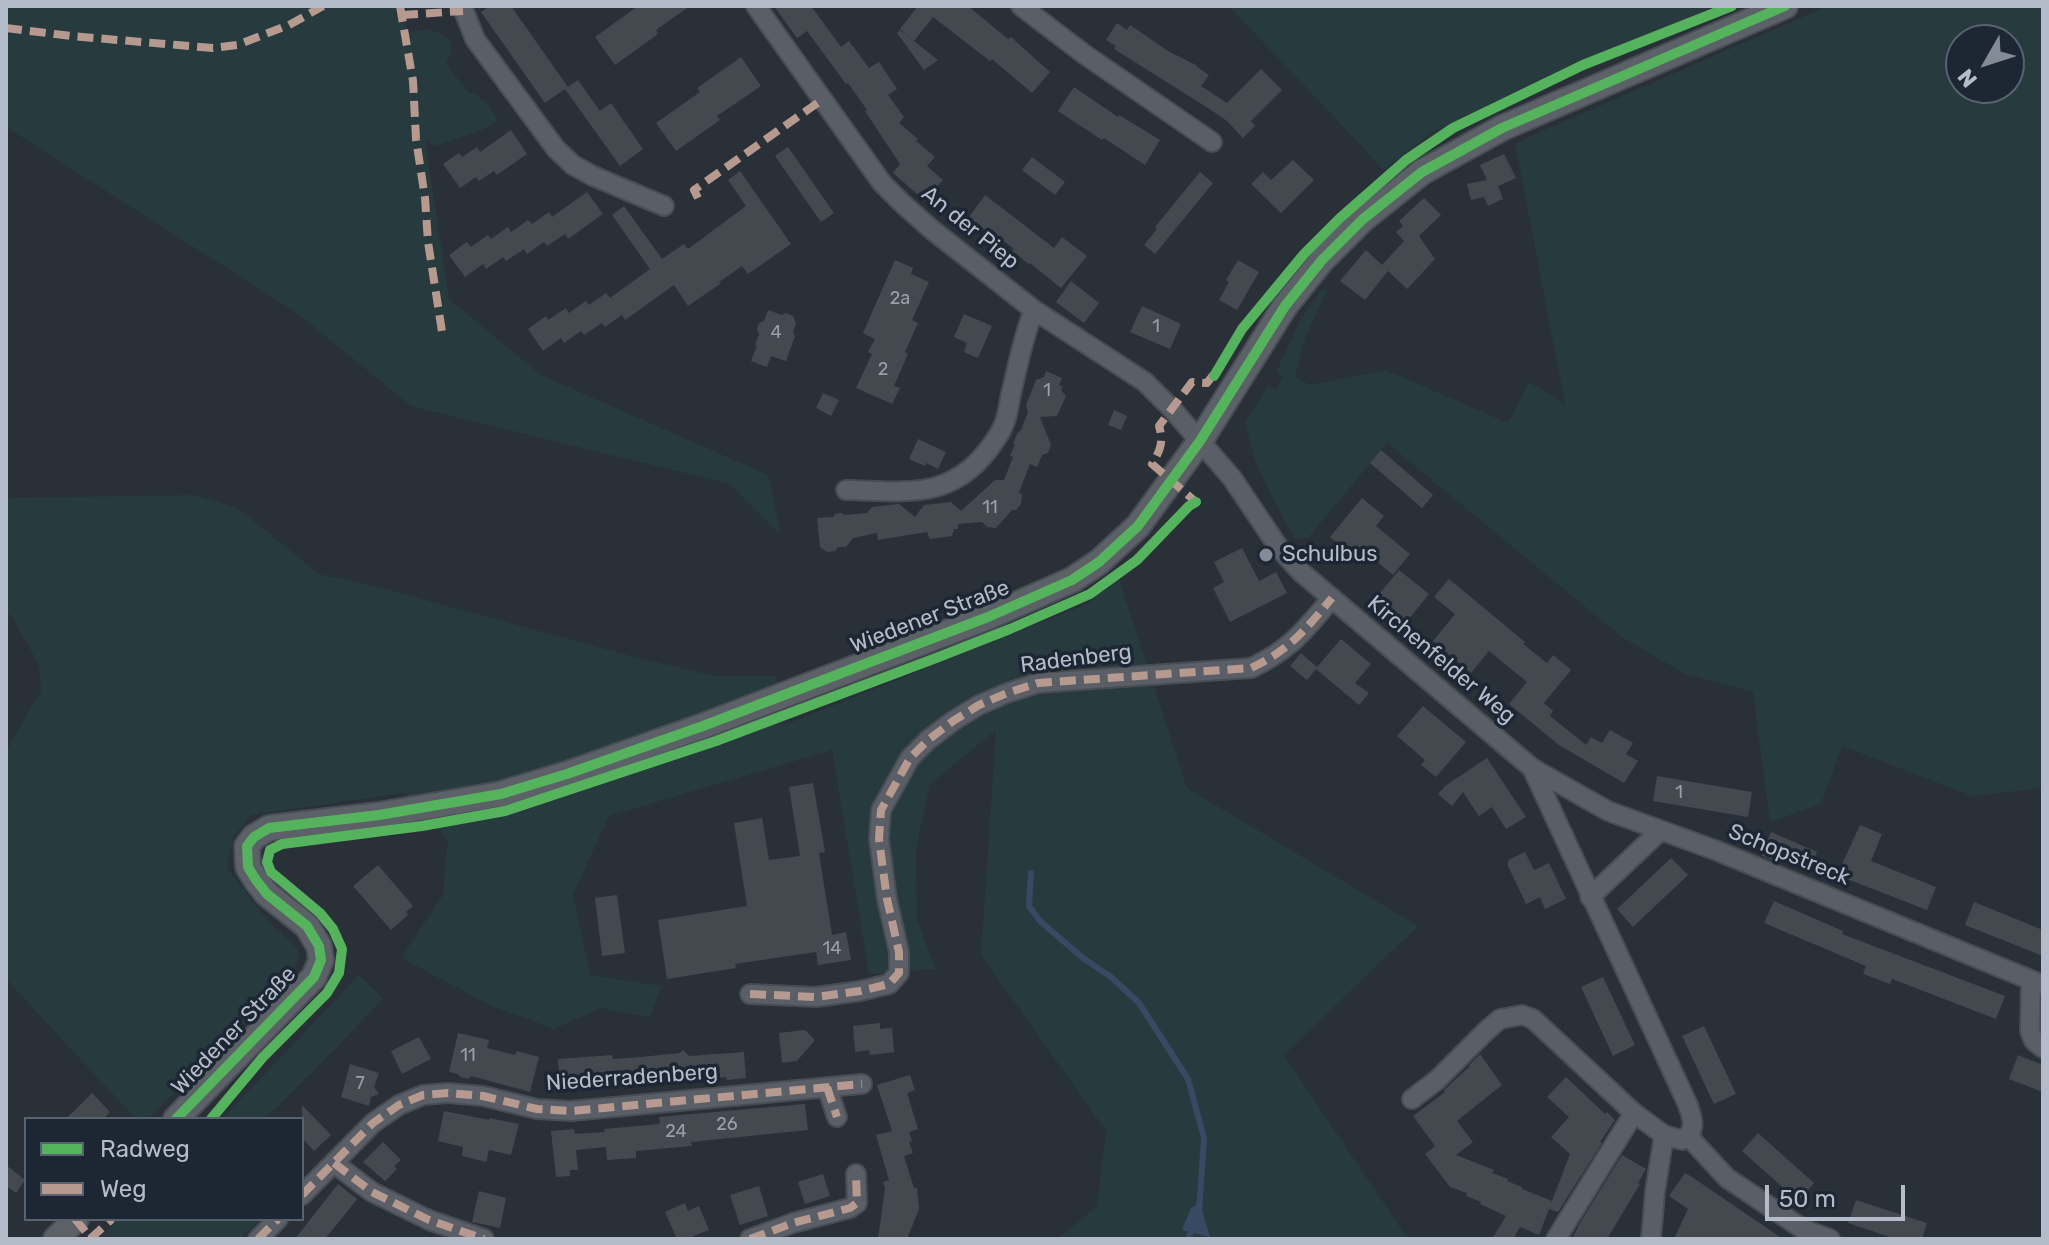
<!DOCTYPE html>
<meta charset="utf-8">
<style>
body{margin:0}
#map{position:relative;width:2049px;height:1245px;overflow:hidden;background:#2a3038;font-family:Rubik,sans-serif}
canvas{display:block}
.frame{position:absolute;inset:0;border:8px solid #b4bcc9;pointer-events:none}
.legend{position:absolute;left:24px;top:1117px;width:280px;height:104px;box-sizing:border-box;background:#1d2633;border:2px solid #59626f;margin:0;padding:10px 14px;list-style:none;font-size:24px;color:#b4bcc9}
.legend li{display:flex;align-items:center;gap:16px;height:40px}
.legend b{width:40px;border:2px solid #59626f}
.north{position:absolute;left:1945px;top:24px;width:80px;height:80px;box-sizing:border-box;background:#1d2633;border:2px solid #59626f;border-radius:50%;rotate:231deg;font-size:22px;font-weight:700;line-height:32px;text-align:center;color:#b4bcc9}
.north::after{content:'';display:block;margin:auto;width:28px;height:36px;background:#848b96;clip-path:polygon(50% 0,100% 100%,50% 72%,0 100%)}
.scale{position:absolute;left:1765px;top:1185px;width:140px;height:36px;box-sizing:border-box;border:4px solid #b4bcc9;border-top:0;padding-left:10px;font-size:24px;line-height:28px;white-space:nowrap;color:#b4bcc9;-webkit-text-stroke:6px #1d2633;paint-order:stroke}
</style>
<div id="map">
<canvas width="2049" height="1245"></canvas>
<div class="frame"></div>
<ul class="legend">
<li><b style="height:10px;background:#56b35d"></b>Radweg</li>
<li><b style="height:10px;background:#b69a8f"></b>Weg</li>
</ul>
<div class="north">N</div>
<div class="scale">50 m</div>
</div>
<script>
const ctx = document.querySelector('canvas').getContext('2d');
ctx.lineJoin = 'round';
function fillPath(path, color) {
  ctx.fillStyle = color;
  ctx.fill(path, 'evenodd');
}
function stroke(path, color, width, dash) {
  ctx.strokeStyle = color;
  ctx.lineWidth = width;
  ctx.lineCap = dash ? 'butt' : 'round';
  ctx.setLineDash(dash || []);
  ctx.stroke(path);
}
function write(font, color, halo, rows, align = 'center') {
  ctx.font = font + ' Rubik,sans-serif';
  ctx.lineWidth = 7;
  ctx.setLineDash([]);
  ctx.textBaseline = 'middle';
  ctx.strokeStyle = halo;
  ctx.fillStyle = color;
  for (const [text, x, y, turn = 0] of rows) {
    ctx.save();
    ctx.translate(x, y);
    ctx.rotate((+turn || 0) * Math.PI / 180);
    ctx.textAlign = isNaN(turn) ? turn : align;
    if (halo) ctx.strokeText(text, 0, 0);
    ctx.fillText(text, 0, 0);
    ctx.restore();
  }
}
fillPath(new Path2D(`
 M6 6H404L408 33C427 28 432 28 449 38L452 51 446 64 470 94 474 93 489 105 498 120 484 129 434 146 425 139 449 299 541 375 768 475 781 536 730 484 411 406 297 313 6 127Z
 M1229 6H1714L1431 133 1384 170Z
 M1828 6H2043V788L1972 796 1842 746 1821 804 1770 822 1753 692 1683 673 1622 637 1387 443 1308 538H1295L1272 497 1255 460 1245 423 1267 387 1276 389 1283 376 1276 372 1302 317 1323 288 1327 292 1306 335 1295 377 1310 385 1386 370 1508 423 1529 382 1565 404 1515 143ZM1961 40H2009V88H1961Z
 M194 495 238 508 319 574 377 587 631 656 714 676H776L784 725 1087 604 1119 579 1187 788 1418 926 1284 1055 1408 1239H1058L1097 1206 1106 1131 981 955 996 730 930 784 916 849 917 918 935 969 869 974 832 750 609 816 573 894 590 975 661 986 650 1017 601 1008 554 1029 492 1006 401 958 443 895 448 840 405 793 251 815 233 838 227 868 268 921 298 949V961L288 980 148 1119H136L6 979V751L41 691 39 665 12 616 6 613V498Z
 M359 975 383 999 310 1075 264 1119H222Z
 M119 1219H262L239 1239H98Z`), '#273a3e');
fillPath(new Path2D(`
 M1200 1203 1210 1237 1182 1230 1191 1208Z`), '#384963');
stroke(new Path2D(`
 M1031 873 1029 906 1040 921 1083 958 1111 977 1139 1003 1188 1079 1204 1138 1199 1211
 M1188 1239 1194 1225`), '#384963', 6);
fillPath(new Path2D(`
 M490 6H511L568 87 578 80 600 111 611 103 643 149 620 166 565 89 545 103 481 12Z
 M638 6H690L656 30 658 34 615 65 595 37Z
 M774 6H811L841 47 849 41 869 68 879 62 897 89 888 95 904 117 899 123 918 139 916 141 935 157 927 166 943 180 925 201 893 173 900 164 865 111 867 110 848 83 846 84 807 31 797 38Z
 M918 6H968L1008 39 1011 37 1050 72 1032 93 992 59 990 61 933 17 914 41 900 29Z
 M1117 23 1127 30 1130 25 1168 51 1196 65 1197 67 1209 75 1201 86 1227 103 1261 69 1282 90 1251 121 1255 126 1243 138 1227 121 1208 108 1114 49 1116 46 1106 40Z
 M900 30 938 60 924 70 897 33Z
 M741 57 761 86 717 116 720 120 676 151 656 123 700 92 697 88Z
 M1074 87 1118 117 1119 115 1160 140 1145 165 1104 138 1102 140 1058 111Z
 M511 130 527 154 497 175 494 171 479 181 476 177 460 188 443 164 459 153 462 157 477 147 480 152Z
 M788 147 834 213 821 222 775 156Z
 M1504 154 1516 178 1498 186 1503 199 1488 206 1484 197 1471 200 1467 184 1487 180 1480 165Z
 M1032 157 1065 182 1055 195 1022 170Z
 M1293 160 1314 180 1281 213 1251 184 1263 172 1271 180Z
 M740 171 791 244 748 274 742 266 719 282 720 284 688 306 674 285 625 320 622 315 605 327 602 323 584 335 581 331 564 343 561 338 543 351 528 329 546 316 548 320 566 308 569 313 586 301 589 305 606 293 610 298 650 269 612 215 624 206 662 259 684 244 688 249 746 206 728 180Z
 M1200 172 1213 183 1155 254 1144 245 1157 229 1155 227Z
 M587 192 603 214 568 239 565 234 547 246 544 242 527 254 524 249 506 261 503 257 486 269 483 264 465 277 449 255 467 242 471 247 488 235 491 239 508 227 511 232 528 220 532 224 549 212 552 217Z
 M985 195 1054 248 1062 237 1087 256 1061 288 1030 263 1029 264 1012 251 1014 249 1001 239 987 229 986 231 969 217Z
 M1424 198 1441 215 1419 236 1435 259 1407 289 1388 271 1365 300 1340 281 1366 250 1382 265 1404 241 1396 232 1403 226 1399 221Z
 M895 260 913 268 911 274 929 282 912 320 918 323 905 352 908 354 894 386 900 388 892 404 856 388 872 354 868 352 875 339 863 333Z
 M1238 260 1259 272 1237 310 1219 300 1229 282 1226 280Z
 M1071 281 1099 303 1084 323 1056 302Z
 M1142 306 1181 324 1170 349 1130 332Z
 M768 310 782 315 786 313 793 316 796 323 793 332 795 336 786 361 771 356 767 367 751 361 757 345H755L759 334 757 329 759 323 764 321Z
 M964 314 992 326 978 358 964 352 967 343 954 337Z
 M1046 371 1062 378 1059 385 1063 387 1061 390 1066 396 1057 416 1040 417 1051 445 1048 453 1042 455 1037 467 1030 464 1019 492 1022 495 1021 504 1016 510H1012L996 528 987 527 982 522 958 524V529H954L952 536 930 539 927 532 878 540 877 533 853 538 846 547H838L835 551 827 552 820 547 817 518 833 517 835 514 842 513 844 515 867 513 872 507 899 504 915 517 924 505 951 502 961 511 995 480H1004L1013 457 1010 456 1015 444 1013 443 1018 432 1021 430 1028 412 1026 405 1036 380 1044 377Z
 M823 393 839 400 831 416 816 408Z
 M1114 410 1127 416 1121 430 1108 425Z
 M918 439 946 452 938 469 926 463 925 466 909 459Z
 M1381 450 1433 495 1422 508 1370 463Z
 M1362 498 1384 516 1376 526 1410 554 1393 575 1363 550 1355 559 1330 537Z
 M1242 548 1259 581 1276 572 1287 593 1230 622 1213 588 1224 582 1214 562Z
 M1399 570 1429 594 1404 625 1374 600Z
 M1449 579 1525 642 1523 644 1547 663 1553 655 1571 670 1544 703 1553 711 1550 716 1586 745 1591 737 1602 743 1610 730 1633 743 1626 754 1638 761 1624 783 1559 745 1509 704 1527 682 1489 651 1471 673 1433 641 1455 614 1434 597Z
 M1341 639 1371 664 1355 683 1369 693 1359 705 1316 669 1307 680 1290 666 1301 653 1317 667Z
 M1423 706 1466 742 1436 777 1421 765 1425 760 1397 736Z
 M1487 758 1526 817 1506 829 1492 807 1479 816 1463 792 1452 806 1438 794 1445 786Z
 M1657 776 1752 792 1748 817 1653 801Z
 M813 783 825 852 819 853 832 935 846 932 851 960 818 965 816 952 735 964 736 968 667 979 658 920 747 906 734 823 762 818 769 860 800 856 789 787Z
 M1860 825 1882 834 1871 861 1936 887 1927 910 1837 875Z
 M1771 832 1817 852 1810 868 1779 854 1776 862 1761 855Z
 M1525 852 1534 870 1549 863 1566 899 1545 909 1540 897 1526 904 1508 866V860Z
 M1671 858 1688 875 1633 927 1617 909Z
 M378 865 413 906 406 912 408 915 391 930 353 886Z
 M617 895 625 953 602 956 595 898Z
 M1774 901 1843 931 1842 934 2005 996 1996 1019 1892 979 1890 984 1863 974 1866 966 1764 923Z
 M1974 902 2043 930V956L1965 925Z
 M1603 977 1635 1045 1613 1056 1581 987Z
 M880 1023V1029L892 1028 894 1052 870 1055 869 1050 855 1052 853 1026Z
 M1704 1026 1736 1094 1714 1104 1682 1036Z
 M805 1030 815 1040 797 1061 782 1063 779 1033Z
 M458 1033 489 1040 487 1048 515 1055 517 1051 539 1057 530 1092 471 1076 468 1079 460 1077 458 1074 449 1072Z
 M419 1037 431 1059 402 1074 391 1051Z
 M683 1050 689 1056 744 1052 746 1078 727 1080 726 1077 687 1080 685 1078 683 1080 615 1087V1083L560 1088 558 1059 612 1055 613 1059 641 1057 680 1053Z
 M1480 1054 1502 1085 1457 1121 1473 1142 1456 1155 1494 1170 1492 1173 1508 1179 1507 1181 1522 1187V1189L1552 1201 1570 1154 1551 1137 1569 1117 1547 1097 1566 1077 1605 1114 1607 1112 1615 1120 1600 1142 1602 1143 1558 1212 1549 1209 1539 1235 1520 1227 1513 1239H1492L1506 1216 1480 1204 1481 1202 1466 1196 1467 1193 1450 1187 1425 1154 1435 1146 1413 1116 1445 1092 1444 1090 1470 1066 1469 1065Z
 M2018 1055 2043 1065V1092L2009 1079Z
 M350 1064 379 1073 374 1087 379 1094 371 1097 369 1106 341 1097Z
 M910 1075 915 1090 907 1093 918 1129 909 1132 912 1141 909 1142 913 1153 904 1156 914 1188H917L919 1209 907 1239H878L885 1188 883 1182 889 1180 876 1135 892 1131 877 1085Z
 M92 1093 110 1112 103 1119H66Z
 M805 1104 808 1130 691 1142 692 1146 636 1151V1158L607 1160 606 1147 576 1150 578 1170H570V1176L556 1177 551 1131 574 1129 575 1134 605 1132 604 1129 660 1124 659 1117Z
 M302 1105 331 1135 314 1151 302 1138Z
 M444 1111 489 1120V1118L519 1124 511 1155 489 1150 486 1162 462 1156 463 1147 438 1141Z
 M1758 1133 1814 1183 1798 1201 1742 1151Z
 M383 1142 401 1160 394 1166 397 1169 385 1181 363 1162Z
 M1622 1155 1646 1169 1638 1183 1640 1184 1607 1239H1572L1581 1221Z
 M6 1165 25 1180 16 1193 6 1186Z
 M1685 1173 1692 1177 1783 1239H1674L1688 1209 1669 1196Z
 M823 1174 830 1196 805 1204 798 1182Z
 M338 1184 357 1199 343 1217 325 1239H295Z
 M759 1186 768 1216 740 1225 730 1195Z
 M479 1191 506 1198 500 1228 472 1222Z
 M1856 1200 1927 1223 1922 1239H1896L1848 1223Z
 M685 1203 688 1211 699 1206 709 1230 686 1239H677L665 1212Z`), '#444950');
const minor = new Path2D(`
 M462 6 475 39 556 149 573 165 593 176 664 206
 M756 6 882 183 903 204 931 229 1034 310 1145 382 1172 409 1232 478 1279 548 1301 572 1532 768 1688 1105C1693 1120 1697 1131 1682 1140L1664 1135 1655 1192 1651 1239
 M1021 6 1084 54 1212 142
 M846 490C903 491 949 501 988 450 994 442 1001 433 1004 424 1008 415 1009 403 1011 394 1018 365 1023 337 1034 310
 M1532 768 1608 811 1715 850 2043 985
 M1590 897 1660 831
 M2031 980 2030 1031 2034 1041 2043 1048
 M750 994 816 997 860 991 889 984 899 973V952L887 899 879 839 881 810 910 758 928 740 953 721 979 705 1007 693 1038 683 1251 668C1291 649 1304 631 1332 598
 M827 1087 837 1117
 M1412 1099 1437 1080 1486 1031 1500 1019 1522 1015 1533 1019 1634 1113 1664 1135
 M1688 1136 1727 1178 1803 1229 1830 1239
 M334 1163 372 1192 429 1220 484 1239
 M302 1195 373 1123 399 1105 423 1095 448 1093 483 1096 537 1109 571 1111 862 1084
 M258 1239 278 1219
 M750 1239 793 1223 850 1208 857 1203 856 1174
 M1556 1239 1634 1113`);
const major = new Path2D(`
 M176 1119 314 977 321 960 319 946 307 926 267 894 256 880 248 867 247 846 254 837 269 828 379 815 501 794 567 774 703 726 988 617 1072 580 1099 562 1138 526 1200 441 1285 306 1322 260 1363 219 1422 172 1502 128 1785 6
 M56 1239 76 1219`);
stroke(minor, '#484c53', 22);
stroke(major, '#484c55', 28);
stroke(minor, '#5a5e66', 18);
stroke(major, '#5c6168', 24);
stroke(new Path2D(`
 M400 6 413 81 416 139 425 198 428 242 443 338
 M402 15 463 11
 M6 28 71 36 213 48 237 45 289 25 323 6
 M698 198 694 190 823 99
 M1192 504 1196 502 1152 464C1160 451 1164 442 1159 426L1192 382 1207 383 1217 370
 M750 994 816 997 860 991 889 984 899 973V952L887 899 879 839 881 810 910 758 928 740 953 721 979 705 1007 693 1038 683 1251 668C1291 649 1304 631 1332 598
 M827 1087 837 1117
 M334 1163 372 1192 429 1220 484 1239
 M302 1195 373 1123 399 1105 423 1095 448 1093 483 1096 537 1109 571 1111 862 1084
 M75 1219 91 1238
 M90 1239 112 1219
 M258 1239 278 1219
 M750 1239 793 1223 850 1208 857 1203 856 1174`), '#b69a8f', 8, [16, 8]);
stroke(new Path2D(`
 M1214 376 1242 329 1304 254 1340 218 1406 160 1453 128 1583 65 1732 6
 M176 1119 314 977 321 960 319 946 307 926 267 894 256 880 248 867 247 846 254 837 269 828 379 815 501 794 567 774 703 726 988 617 1072 580 1099 562 1138 526 1200 441 1285 306 1322 260 1363 219 1422 172 1502 128 1785 6
 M211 1119 263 1057 327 993 339 973 342 949 333 929 320 913 271 872 267 862 270 850 282 844 422 826 505 811 716 741 936 658 1010 629 1090 594 1137 560 1189 506 1196 502`), '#56b35d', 10);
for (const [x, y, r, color] of [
 [1266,555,8,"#848b96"]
]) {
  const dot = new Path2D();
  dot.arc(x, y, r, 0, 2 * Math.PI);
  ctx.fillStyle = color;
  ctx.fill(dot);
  stroke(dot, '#1d2633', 3);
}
write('18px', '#989fab', null, [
 ["2a",900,299],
 ["1",1156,327],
 ["4",776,333],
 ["2",883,370],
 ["1",1047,391],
 ["11",990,508],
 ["1",1679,793],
 ["14",832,949],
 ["11",468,1056],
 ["7",360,1084],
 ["26",727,1125],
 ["24",676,1132]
]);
write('22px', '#b4bcc9', '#1d2633', [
 ["An der Piep",970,228,39],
 ["Wiedener Straße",930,617,-21],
 ["Radenberg",1076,659,-7],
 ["Kirchenfelder Weg",1441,660,40],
 ["Schopstreck",1789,855,22],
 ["Wiedener Straße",234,1031,-46],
 ["Niederradenberg",632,1078,-4]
]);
write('22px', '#b4bcc9', '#1d2633', [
 ["Schulbus",1282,555]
], 'left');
</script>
